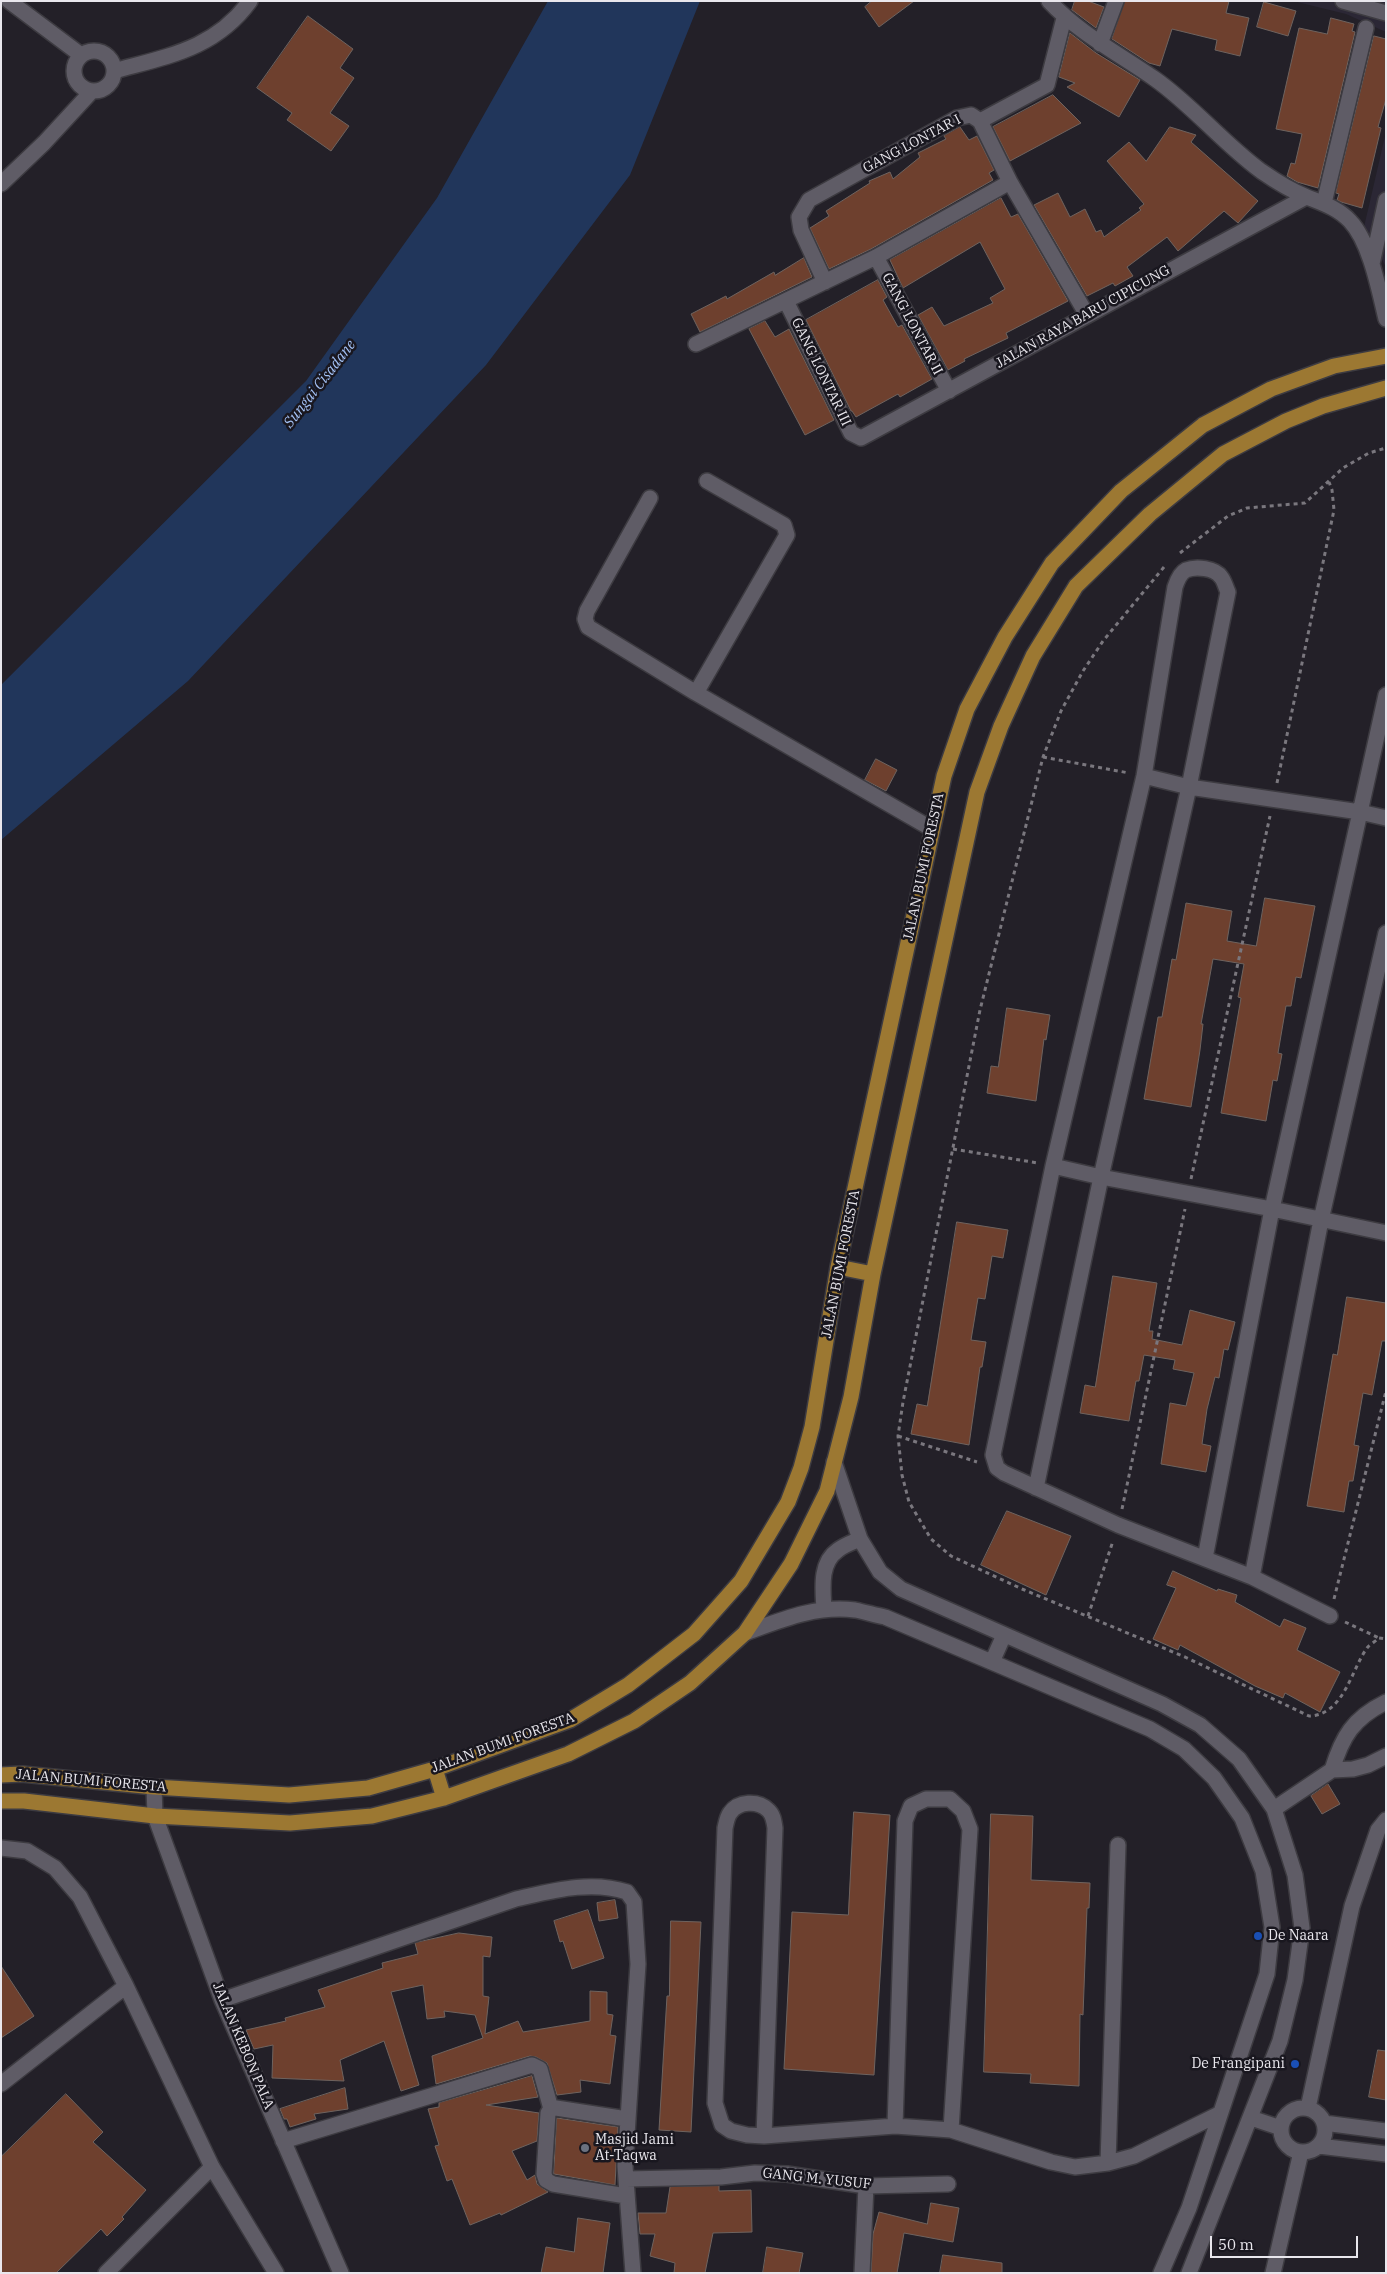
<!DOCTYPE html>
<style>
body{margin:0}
#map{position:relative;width:1387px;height:2274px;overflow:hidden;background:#232028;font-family:"IBM Plex Serif",serif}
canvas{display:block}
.frame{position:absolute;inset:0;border:2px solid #e9e7ed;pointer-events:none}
.scale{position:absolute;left:1210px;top:2236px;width:148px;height:22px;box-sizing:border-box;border:2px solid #e9e7ed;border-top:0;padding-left:6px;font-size:15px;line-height:18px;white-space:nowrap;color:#e9e7ed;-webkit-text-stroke:4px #19171f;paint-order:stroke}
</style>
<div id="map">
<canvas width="1387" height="2274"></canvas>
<div class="frame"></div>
<div class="scale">50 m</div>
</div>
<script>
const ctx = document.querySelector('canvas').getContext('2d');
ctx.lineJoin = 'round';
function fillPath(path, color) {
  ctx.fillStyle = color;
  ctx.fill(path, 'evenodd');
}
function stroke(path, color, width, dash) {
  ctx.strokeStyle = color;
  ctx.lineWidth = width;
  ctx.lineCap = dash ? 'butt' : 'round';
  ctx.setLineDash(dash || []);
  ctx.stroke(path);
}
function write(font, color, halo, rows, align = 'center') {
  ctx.font = font + ' "IBM Plex Serif",serif';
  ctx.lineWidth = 5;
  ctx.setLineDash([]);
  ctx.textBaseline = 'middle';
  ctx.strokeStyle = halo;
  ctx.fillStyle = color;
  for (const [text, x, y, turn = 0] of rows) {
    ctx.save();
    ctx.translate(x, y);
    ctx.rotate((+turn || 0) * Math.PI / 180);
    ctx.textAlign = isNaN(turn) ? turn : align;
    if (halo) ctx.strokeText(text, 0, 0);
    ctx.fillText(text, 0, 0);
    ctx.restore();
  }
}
fillPath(new Path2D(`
 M1293 1H1386V32L1346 14Z
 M1386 132V267L1364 227Z`), '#2b2735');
fillPath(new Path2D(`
 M548 1H700L630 175 486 365 188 681 1 840V685L306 381 437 198Z`), '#21365b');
const building = new Path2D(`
 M872 1H914L879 27 865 7Z
 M1075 1H1088L1104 7 1096 28 1072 10Z
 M1125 1H1229L1226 13 1249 18 1240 56 1215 50 1217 40 1172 29 1160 66 1149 63 1112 39Z
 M1264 2 1296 11 1288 36 1257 27Z
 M308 16 353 49 340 68 354 78 330 113 349 126 331 151 287 120 292 113 257 88Z
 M1331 18 1354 24 1352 31 1355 32 1318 188 1297 182 1287 176 1291 163 1295 164 1302 134 1276 129 1299 28 1327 34Z
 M1070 33 1096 53 1140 80 1119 117 1067 87 1075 83 1059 77Z
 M1374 36 1386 39V99L1378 127 1381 128 1362 208 1341 202 1337 200 1339 194 1336 193Z
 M1053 95 1081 123 1010 161 993 127Z
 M960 127 969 140 977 136 994 170 989 173 993 180 871 249 829 269 810 228 829 216 826 211 870 183 869 181 890 172 893 179 920 157 918 153 946 139 944 136Z
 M1170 127 1196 135 1191 142 1258 201 1238 223 1224 211 1178 251 1167 237 1127 267 1133 276 1115 286 1113 283 1087 296 1034 205 1058 193 1070 217 1085 209 1096 232 1101 230 1104 237 1141 210 1139 208 1144 204 1107 161 1129 142 1146 161Z
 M1001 198 1011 217 1018 214 1068 301 1006 333 1008 338 964 359 965 361 948 370 918 315 932 307 944 326 993 303 990 298 1005 289 980 242 903 288 890 260Z
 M804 258 812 277 700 332 691 314 726 296 727 299 774 272 775 275Z
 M878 280 887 297 883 300 898 327 902 325 932 379 900 397 898 394 856 417 852 411H851L806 320Z
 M765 321 775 337 789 329 834 420 805 435 749 329Z
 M876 759 897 770 886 791 865 780Z
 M1265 898 1315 906 1301 978 1296 977 1291 1006H1286L1278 1053 1282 1054 1277 1081 1273 1080 1266 1121 1221 1113 1241 998 1238 997 1244 964 1213 959 1201 1024H1203L1200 1050 1191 1107 1144 1099 1158 1017H1162L1172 959 1176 960 1186 903 1232 911 1227 941 1256 946Z
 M1007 1008 1050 1015 1046 1040 1044 1039 1036 1101 987 1093 991 1066 998 1067Z
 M957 1222 1008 1230 1003 1258 992 1256 985 1299 978 1298 971 1340 986 1342 982 1367H980L969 1445 911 1434 917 1404 927 1406Z
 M1113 1276 1157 1283 1149 1331H1153L1152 1339 1182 1345 1190 1310 1235 1322 1228 1350 1224 1349 1219 1378 1215 1377 1207 1409 1202 1444 1211 1446 1206 1472 1161 1464 1170 1403 1186 1406 1194 1373 1173 1369 1175 1360 1144 1355 1139 1381H1136L1129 1421 1080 1413 1085 1385 1095 1387Z
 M1347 1297 1386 1303V1341H1382L1372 1395 1363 1393 1354 1445 1359 1446 1353 1481H1349L1344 1512 1307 1506 1333 1354 1337 1355Z
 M1007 1511 1071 1536 1046 1595 981 1565Z
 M1173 1571 1217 1591 1218 1589 1237 1595 1235 1602 1280 1627 1284 1619 1306 1628 1297 1650 1340 1672 1320 1712 1285 1693 1283 1698 1255 1686 1180 1645 1178 1650 1153 1639 1176 1588 1167 1585Z
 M1328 1784 1340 1804 1322 1814 1311 1796Z
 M854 1812 890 1815 874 2075 784 2069 792 1912 848 1915Z
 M991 1814 1033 1816 1031 1880 1090 1883 1089 1908H1087L1083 2015 1080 2014 1079 2086 1030 2083 1031 2074 984 2072Z
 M615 1900 618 1918 599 1921 597 1903Z
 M588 1910 604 1958 572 1969 563 1941 560 1942 554 1921Z
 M671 1921 701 1922 691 2132 659 2130 667 1996H669Z
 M459 1933 492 1937 490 1957 483 1956V1996L489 1997 485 2034 518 2021 523 2032 590 2021V1991L607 1992V2014L613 2015 610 2035 616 2036 610 2084 580 2080 581 2092 557 2095 547 2063 536 2057 530 2056 436 2084 432 2056 483 2038 475 2015 444 2011 445 2017 427 2019 423 1985 391 1992 419 2085 401 2091 384 2041 340 2060 344 2081 272 2078 273 2045 254 2049 246 2030 286 2021 285 2018 325 2007 318 1990 383 1968 382 1963 418 1954 415 1943Z
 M1 1966 34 2016 1 2038Z
 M1378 2050 1386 2051V2100L1369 2097Z
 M532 2076 538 2097 486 2105 539 2113 537 2141 512 2151 527 2180 535 2175 537 2184 548 2192 501 2215 500 2213 470 2225 452 2179 447 2181 435 2146 439 2145 428 2109 439 2107V2103Z
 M345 2088 348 2109 314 2114 316 2119 290 2127 287 2119H284L280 2109Z
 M66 2094 103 2132 93 2142 146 2190 122 2217 124 2219 107 2236 101 2229 56 2273H1V2157Z
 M557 2118 618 2127 615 2185 554 2174Z
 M719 2186V2191L751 2190 752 2232 713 2233 705 2273H674L675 2263 650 2256 655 2234H640L638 2213H666L670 2187Z
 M931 2203 959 2208 953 2242 904 2233 897 2273H871L873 2234 879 2212 927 2224Z
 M578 2218 610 2223 603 2273H541L546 2247 574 2252Z
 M767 2247 803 2253 799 2273H763Z
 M943 2255 1002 2263V2273H940Z`);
fillPath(building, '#6e402e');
stroke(building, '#6e635f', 1);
const minor = new Path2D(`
 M9 1 81 55
 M1049 1C1080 34 1118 53 1155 79 1192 105 1224 144 1261 171 1274 180 1292 191 1307 197 1322 203 1338 208 1350 221 1370 242 1379 290 1386 319
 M1343 1 1386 13
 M1100 44 1116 1
 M74 71a20 20 0 1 1 40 0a20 20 0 1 1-40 0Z
 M114 71C168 56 215 49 250 1
 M980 121 1047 85 1064 18
 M1 184 44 143 92 91
 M1324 203 1366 28
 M876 257 949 391
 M1372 264 1386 200
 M825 282 801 230 799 217 809 200 957 118 971 115 980 121 1010 182 1087 315
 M786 301 851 433 861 438 1306 197
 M696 344 876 257 1010 182
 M650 498 587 611 585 619 588 627 696 693 932 829
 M696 693 787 535 784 525 707 481
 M1144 776 1189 787 1360 812 1386 818
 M1053 1166 1101 1177 1272 1209 1386 1233
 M834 1462 860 1539 880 1572 901 1589 1162 1704 1200 1725 1239 1759 1274 1809 1295 1875 1302 1928 1295 1980 1280 2041 1189 2273
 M1036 1488 1101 1177 1189 787 1228 592C1226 588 1224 580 1221 577 1215 568 1196 566 1186 570 1180 573 1177 581 1175 587L1144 776 1053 1166 993 1455 997 1468 1004 1473 1118 1525 1252 1577 1330 1616
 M1205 1558 1272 1209 1386 695
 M1252 1577 1321 1220 1386 933
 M824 1610C823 1590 819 1563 838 1550 844 1545 853 1542 860 1539
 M745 1633C781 1620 816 1605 855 1610 865 1612 875 1615 885 1617L1150 1729 1184 1749 1214 1778 1242 1818 1263 1871 1272 1927 1267 1974 1189 2208 1161 2273
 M992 1662 1004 1635
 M1332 1770C1342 1737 1353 1718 1386 1702
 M154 1787 155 1816 222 2000 341 2273
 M1274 1809 1332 1770 1353 1769 1368 1765 1386 1756
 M1 1848 27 1851 55 1868 80 1897 126 1986 212 2167 276 2273
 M222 2000 516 1899C552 1891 590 1880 627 1892L634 1902 638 1964 625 2166 633 2273
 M1 2084 126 1986
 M1281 2130a22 22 0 1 1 44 0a22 22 0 1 1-44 0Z
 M1308 2108 1352 1906 1378 1830 1386 1820
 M551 2109 548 2113 544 2174 546 2180 553 2184 626 2196
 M551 2109 556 2108 627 2119
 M1251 2118 1281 2128
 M1324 2123 1386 2131
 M895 2126 905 1821 911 1806 926 1799H950L963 1811 970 1829 951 2130
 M764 2136 775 1828C774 1821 773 1814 768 1810 758 1800 738 1801 730 1813 727 1817 726 1824 725 1828L715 2103 722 2125 731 2131 747 2135 764 2136 895 2126 951 2130 1051 2162 1075 2167 1108 2163 1134 2156 1219 2114
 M283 2141 532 2065 540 2069 551 2109
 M1319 2146 1386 2154
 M1108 2163 1118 1845
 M626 2179 721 2177 755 2173 787 2174 866 2186 948 2184
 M106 2273 212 2167
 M862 2273 866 2186
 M1273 2273 1301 2152`);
const major = new Path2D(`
 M838 1267 873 1274
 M435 1769 444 1798
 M1 1775 22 1774 154 1787 289 1795 368 1788 435 1769 570 1720 628 1685 694 1634 741 1581 788 1502 801 1468 812 1427 838 1267 944 776 967 709 1005 637 1052 563 1121 491 1203 425 1271 389 1334 366 1386 356
 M1 1801H24L155 1816 290 1823 372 1816 444 1798 568 1754 634 1721 690 1683 745 1633 791 1564 827 1491 851 1397 873 1274 977 792 1001 726 1033 656 1076 586 1150 514 1223 454 1286 421 1323 406 1386 388`);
stroke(minor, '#3d3b41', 18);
stroke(major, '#3d3b41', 18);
stroke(new Path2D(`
 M1180 553 1228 516 1247 508 1305 503 1343 468 1369 453 1386 448
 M1164 567 1103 641 1083 671 1061 711 1043 757 980 1010 903 1402 898 1436 902 1475 909 1502 931 1539 951 1556 1022 1589 1185 1657 1309 1716C1344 1715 1351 1670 1367 1648 1370 1644 1376 1641 1379 1638L1386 1639
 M1043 757 1129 773
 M1277 783 1334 510 1332 490 1329 482
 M953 1149 1038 1163
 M1191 1179 1270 816
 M898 1436 977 1462
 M1122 1509 1185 1209
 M1334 1599 1386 1391
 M1088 1616 1113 1541
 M1345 1622 1379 1638`), '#7a777e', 3, [4, 4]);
stroke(minor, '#5f5c66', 15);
stroke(major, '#9c7832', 15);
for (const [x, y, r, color] of [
 [1258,1936,5,"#1a4fb4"],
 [1295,2064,5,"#1a4fb4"],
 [585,2148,5,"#6b7280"]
]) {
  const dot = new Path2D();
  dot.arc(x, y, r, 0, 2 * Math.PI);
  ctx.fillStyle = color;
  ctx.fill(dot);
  stroke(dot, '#19171f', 2);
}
write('14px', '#e9e7ed', '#19171f', [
 ["GANG LONTAR I",912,144,-28],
 ["JALAN RAYA BARU CIPICUNG",1083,317,-29],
 ["GANG LONTAR II",912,324,62],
 ["GANG LONTAR III",821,372,64],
 ["JALAN BUMI FORESTA",924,867,-78],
 ["JALAN BUMI FORESTA",841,1264,-79],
 ["JALAN BUMI FORESTA",503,1743,-20],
 ["JALAN BUMI FORESTA",91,1781,5],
 ["JALAN KEBON PALA",243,2046,67],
 ["GANG M. YUSUF",817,2179,6]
]);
write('14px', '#e9e7ed', '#19171f', [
 ["De Naara",1268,1936],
 ["De Frangipani",1285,2064,"right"],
 ["Masjid Jami",595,2140],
 ["At-Taqwa",595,2156]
], 'left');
write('italic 15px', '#a3c1f5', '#19171f', [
 ["Sungai Cisadane",320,384,-52]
]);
</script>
